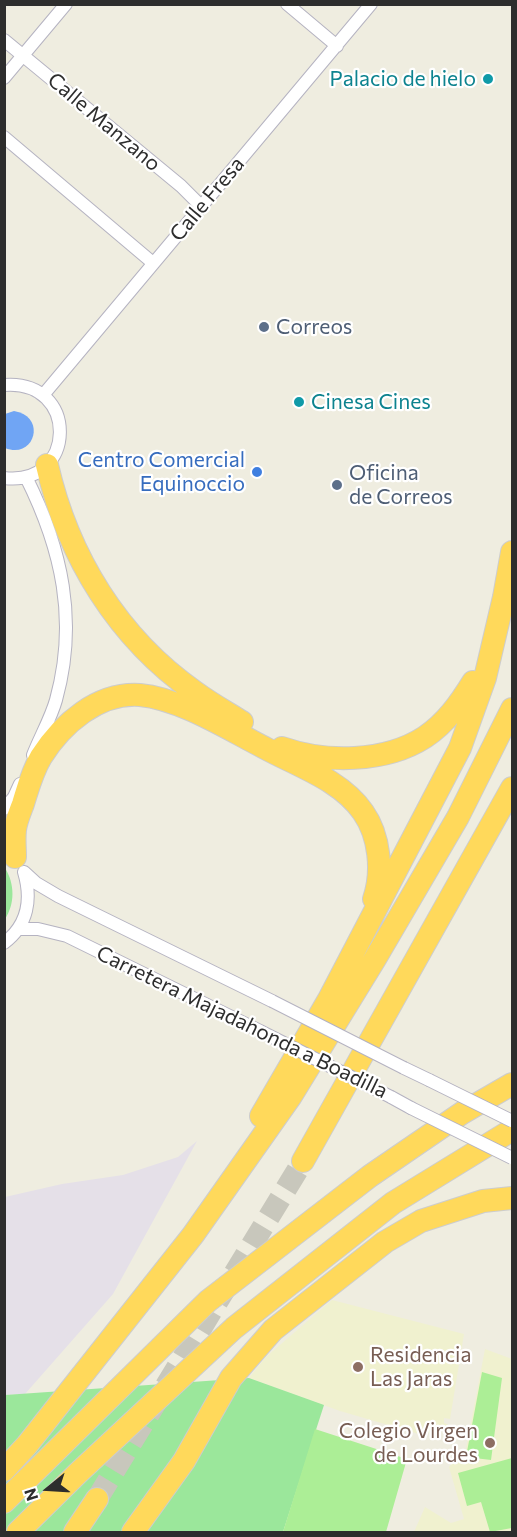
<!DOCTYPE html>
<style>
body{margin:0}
#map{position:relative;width:517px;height:1537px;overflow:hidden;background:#efede0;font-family:Commissioner,sans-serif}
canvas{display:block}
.frame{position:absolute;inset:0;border:6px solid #2d2d2d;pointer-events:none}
.north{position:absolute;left:18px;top:1459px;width:60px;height:60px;-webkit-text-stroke:4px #fff;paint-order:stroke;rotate:252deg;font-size:16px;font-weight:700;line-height:24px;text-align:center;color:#2d2d2d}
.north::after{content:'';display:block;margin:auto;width:21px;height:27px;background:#2d2d2d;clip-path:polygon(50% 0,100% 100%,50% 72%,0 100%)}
</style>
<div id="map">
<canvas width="517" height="1537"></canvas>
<div class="frame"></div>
<div class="north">N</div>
</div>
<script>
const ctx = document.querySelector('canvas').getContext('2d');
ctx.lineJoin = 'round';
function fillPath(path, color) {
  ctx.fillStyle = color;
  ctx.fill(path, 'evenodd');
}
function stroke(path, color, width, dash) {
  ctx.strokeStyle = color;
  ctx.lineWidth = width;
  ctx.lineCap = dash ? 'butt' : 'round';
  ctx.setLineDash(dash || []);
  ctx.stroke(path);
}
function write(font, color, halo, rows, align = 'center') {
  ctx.font = font + ' Commissioner,sans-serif';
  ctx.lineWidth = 4.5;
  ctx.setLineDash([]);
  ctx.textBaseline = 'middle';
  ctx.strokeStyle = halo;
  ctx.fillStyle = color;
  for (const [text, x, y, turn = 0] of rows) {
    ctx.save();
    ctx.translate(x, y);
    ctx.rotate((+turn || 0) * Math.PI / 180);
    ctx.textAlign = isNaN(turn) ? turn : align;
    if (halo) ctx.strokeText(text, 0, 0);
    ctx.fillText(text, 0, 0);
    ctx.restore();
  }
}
fillPath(new Path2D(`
 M197 1141 113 1294 25 1394 5 1395V1197L62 1184 123 1175 178 1157Z`), '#e5e0e8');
fillPath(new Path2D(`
 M332 1300 464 1334 450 1419 444 1418V1423L449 1425 440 1432 419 1434 340 1411 249 1378 266 1357Z
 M485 1349 512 1359V1532H414L425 1507 451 1523 464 1519 449 1467 460 1453 465 1454Z`), '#f0f1cf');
fillPath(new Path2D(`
 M5 868C15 884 15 904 5 919Z
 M249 1378 324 1405 283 1532H5V1395Z`), '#9be79b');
fillPath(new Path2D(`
 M482 1372 502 1378 491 1460 466 1457Z
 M315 1429 407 1459 386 1532H283Z
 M512 1458V1528L490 1532 481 1502 467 1506 458 1473Z`), '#acee96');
fillPath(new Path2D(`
 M14 411C47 416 35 460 5 448V414Z`), '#70a5f4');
stroke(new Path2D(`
 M97 1499 303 1161`), '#c8c7bc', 22, [22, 11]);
const street = new Path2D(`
 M287 4 337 46
 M4 40 181 186 201 206
 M4 78 66 4
 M4 137 153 263
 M4 385C80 379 77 487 4 478
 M44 394 371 4
 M26 477C62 549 78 621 56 700 51 718 40 737 33 755
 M4 809 14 797 20 784
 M24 872 36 883 58 896 272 1001
 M19 929H38L67 936 260 1031
 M4 943C28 925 32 899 24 872
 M404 1068 429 1080
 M391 1097 411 1108`);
const highway = new Path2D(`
 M47 465C68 557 118 638 195 692 210 703 226 712 242 722
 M282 748C325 763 385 763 425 737 446 723 460 703 473 682
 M15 857C15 848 14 839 15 830 16 821 20 812 23 804 28 788 32 772 41 757 62 724 98 692 140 695 181 699 228 729 265 748 298 766 341 780 363 812 380 836 383 872 374 899
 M261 1116 329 999 460 748 485 678 504 597 512 552
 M303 1161 512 788
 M4 1470 27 1445 193 1235 291 1096 375 959 458 817 512 709
 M4 1502 208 1301 370 1176 462 1113 512 1084
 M18 1532 78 1473 234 1328 393 1203 512 1130
 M75 1532 97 1499
 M133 1532 184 1461 231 1378 273 1330 385 1242 421 1221 483 1201 512 1198`);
stroke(street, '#b5b3c1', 14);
stroke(highway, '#cdcdcd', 24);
stroke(street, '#fff', 12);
stroke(highway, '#ffd95b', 22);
const streetBridge = new Path2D(`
 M272 1001 404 1068
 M260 1031 391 1097
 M429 1080 512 1121
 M411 1108 512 1158`);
stroke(streetBridge, '#b5b3c1', 14, []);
stroke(streetBridge, '#fff', 12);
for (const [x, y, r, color] of [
 [488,79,6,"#0f9aa8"],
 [264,327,6,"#5c6f8a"],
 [299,402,6,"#0f9aa8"],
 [257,472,6,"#3f7fe0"],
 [337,485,6,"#5c6f8a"],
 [358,1367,6,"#8d6e63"],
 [490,1443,6,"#8d6e63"]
]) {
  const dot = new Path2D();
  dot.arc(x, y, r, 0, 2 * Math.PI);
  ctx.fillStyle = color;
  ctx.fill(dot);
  stroke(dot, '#fff', 2);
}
write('21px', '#0d838f', '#fff', [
 ["Palacio de hielo",476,79],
 ["Cinesa Cines",311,402,"left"]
], 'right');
write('21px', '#2d2d2d', '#fff', [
 ["Calle Manzano",104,122,40],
 ["Calle Fresa",207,199,-50],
 ["Carretera Majadahonda a Boadilla",242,1022,26]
]);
write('21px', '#4e5e75', '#fff', [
 ["Correos",276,327],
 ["Oficina",349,473],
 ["de Correos",349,497]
], 'left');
write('21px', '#366cbe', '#fff', [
 ["Centro Comercial",245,460],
 ["Equinoccio",245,484]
], 'right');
write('21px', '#785e54', '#fff', [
 ["Residencia",370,1355],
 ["Las Jaras",370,1379],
 ["Colegio Virgen",478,1431,"right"],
 ["de Lourdes",478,1455,"right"]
], 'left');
</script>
